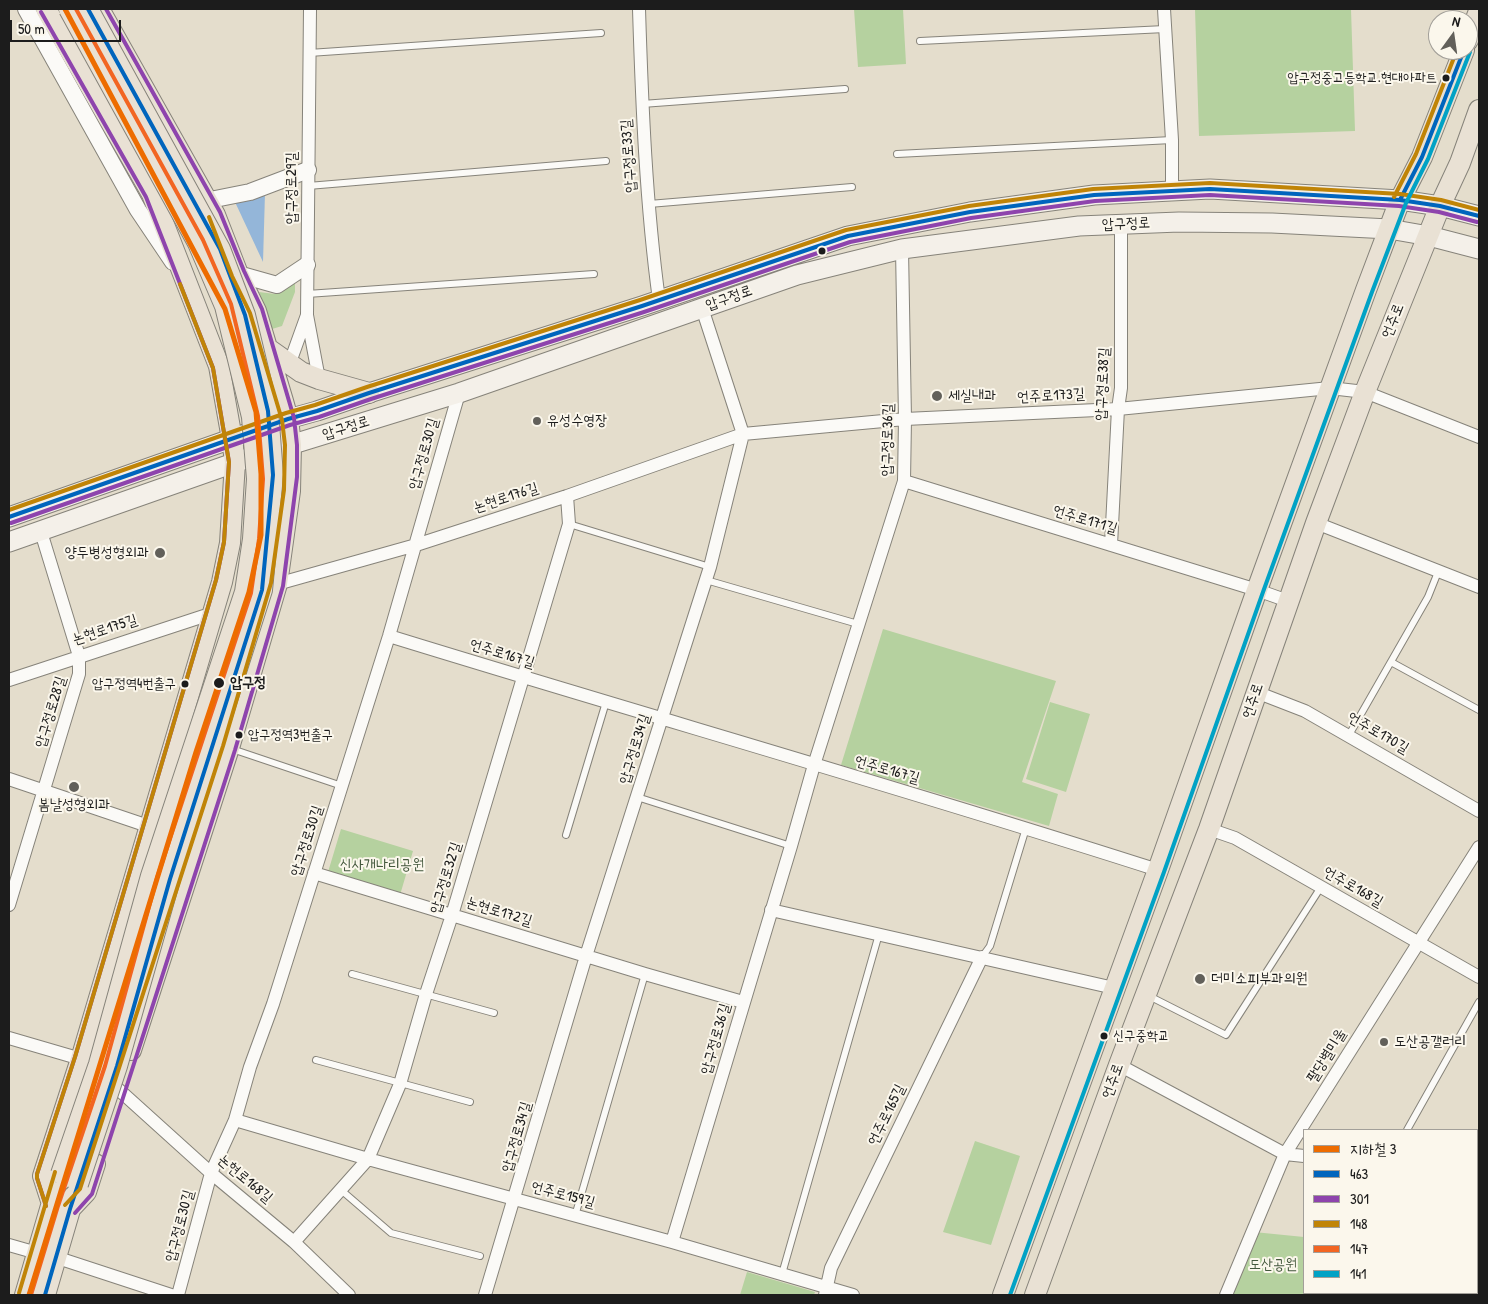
<!DOCTYPE html>
<meta charset="utf-8">
<style>
body{margin:0}
#map{position:relative;width:1488px;height:1304px;overflow:hidden;background:#e4ddcc;font-family:"Patrick Hand","Poor Story",sans-serif}
canvas{display:block}
.frame{position:absolute;inset:0;border:10px solid #1c1c1c;pointer-events:none}
.legend{position:absolute;left:1303px;top:1129px;width:175px;height:165px;box-sizing:border-box;background:#fbf7ec;border:1px solid #a29f99;margin:0;padding:6px 9px;list-style:none;font-size:15px;color:#1c1c1c}
.legend li{display:flex;align-items:center;gap:10px;height:25px}
.legend b{width:25px;border:1px solid #a29f99}
.north{position:absolute;left:1428px;top:10px;width:50px;height:50px;box-sizing:border-box;background:#fbf7ec;border:1px solid #a29f99;border-radius:50%;rotate:14deg;font-size:14px;font-weight:700;line-height:20px;text-align:center;color:#1c1c1c}
.north::after{content:'';display:block;margin:auto;width:18px;height:22px;background:#62605a;clip-path:polygon(50% 0,100% 100%,50% 72%,0 100%)}
.scale{position:absolute;left:10px;top:20px;width:111px;height:22px;box-sizing:border-box;border:2px solid #1c1c1c;border-top:0;padding-left:6px;font-size:15px;line-height:18px;white-space:nowrap;color:#1c1c1c;-webkit-text-stroke:4px #fbf7ec;paint-order:stroke}
</style>
<div id="map">
<canvas width="1488" height="1304"></canvas>
<div class="frame"></div>
<ul class="legend">
<li><b style="height:6px;background:#ed6c00"></b>지하철 3</li>
<li><b style="height:6px;background:#0065bd"></b>463</li>
<li><b style="height:6px;background:#8e44ad"></b>301</li>
<li><b style="height:6px;background:#c08407"></b>148</li>
<li><b style="height:6px;background:#f26522"></b>147</li>
<li><b style="height:6px;background:#01a2c5"></b>141</li>
</ul>
<div class="north">N</div>
<div class="scale">50 m</div>
</div>
<script>
const ctx = document.querySelector('canvas').getContext('2d');
ctx.lineJoin = 'round';
function fillPath(path, color) {
  ctx.fillStyle = color;
  ctx.fill(path, 'evenodd');
}
function stroke(path, color, width, dash) {
  ctx.strokeStyle = color;
  ctx.lineWidth = width;
  ctx.lineCap = dash ? 'butt' : 'round';
  ctx.setLineDash(dash || []);
  ctx.stroke(path);
}
function write(font, color, halo, rows, align = 'center') {
  ctx.font = font + ' "Patrick Hand","Poor Story",sans-serif';
  ctx.lineWidth = 4;
  ctx.setLineDash([]);
  ctx.textBaseline = 'middle';
  ctx.strokeStyle = halo;
  ctx.fillStyle = color;
  for (const [text, x, y, turn = 0] of rows) {
    ctx.save();
    ctx.translate(x, y);
    ctx.rotate((+turn || 0) * Math.PI / 180);
    ctx.textAlign = isNaN(turn) ? turn : align;
    if (halo) ctx.strokeText(text, 0, 0);
    ctx.fillText(text, 0, 0);
    ctx.restore();
  }
}
fillPath(new Path2D(`
 M854 9H903L906 64 858 67Z
 M1195 9H1351L1355 131 1199 136Z
 M295 279V292L282 326 272 329 259 292 275 294Z
 M883 629 1056 681 1022 782 1058 794 1049 826 841 765Z
 M1050 702 1090 714 1066 792 1026 779Z
 M341 829 413 851 400 895 328 872Z
 M975 1141 1020 1156 991 1245 943 1232Z
 M1254 1232 1304 1237V1293H1477V1255H1479V1295H1226Z
 M747 1272 815 1292 814 1295H740Z`), '#b5d19f');
fillPath(new Path2D(`
 M265 193 263 262 235 202Z`), '#94b6d9');
const service = new Path2D(`
 M920 41 1165 29
 M309 53 601 33
 M642 104 845 89
 M897 154 1172 140
 M308 186 606 161
 M649 204 852 187
 M307 294 594 274
 M569 524 710 567
 M706 580 858 624
 M1391 662 1479 710
 M1349 735 1428 597 1438 572
 M232 749 342 786
 M637 797 791 846
 M566 835 606 702
 M982 957 990 946 1026 828
 M352 974 494 1013
 M1149 996 1226 1035 1321 887
 M316 1060 470 1102
 M1407 1130 1479 1002
 M341 1190 391 1233 480 1256
 M575 1216 645 974
 M782 1274 879 934`);
const minor = new Path2D(`
 M639 9C642 106 646 204 659 300
 M1164 9 1172 140V192
 M307 315 319 379
 M289 365 307 315 310 9
 M904 481 1257 590 1288 601
 M1316 523 1479 587
 M1111 545 1118 409 1121 388V224
 M277 584 416 545 567 496 743 434 905 419 1118 409 1330 388 1365 392 1479 437
 M389 636C645 715 903 788 1158 870
 M9 680 204 616 212 614
 M1256 692 1305 711 1479 811
 M9 779 151 827
 M1209 829 1235 838 1479 977
 M314 873 645 974 743 1002
 M9 905 79 674V656L41 532
 M771 910 1114 988
 M9 1038 81 1059
 M1119 1065 1285 1154 1304 1156
 M118 1089 211 1173 294 1242 349 1295
 M235 1120 368 1159 672 1242 853 1295
 M1477 1171 1479 1172
 M294 1242 368 1159 400 1084 426 994 452 915 569 524 567 496
 M672 1242 791 846 814 765 904 481 905 419 902 249
 M9 1245 37 1253
 M55 1257 171 1295
 M178 1295 211 1173 235 1120 250 1067 273 1004 389 636 459 393
 M485 1295 586 956 710 567 743 434 702 308
 M825 1295 831 1268 982 957
 M1226 1295 1285 1154 1479 847`);
const tertiary = new Path2D(`
 M26 9 138 210 173 262
 M215 199 250 192 308 170
 M238 274 277 285 307 265`);
const secondary = new Path2D(`
 M277 449 459 393 797 275 902 249 1079 226 1179 222 1272 223 1389 229 1429 236 1479 249
 M9 517 288 419 317 411 369 393 642 306 848 236 970 212 1094 195 1210 189 1400 200 1440 206 1479 216
 M9 542 248 458`);
const primary = new Path2D(`
 M46 9 152 194 219 366 232 439 235 462 230 543 222 582 81 1059 43 1176 52 1204
 M99 9 215 215 238 274 256 311 283 401 288 419 291 445 290 491 277 584 229 748 131 1050
 M1468 40 1479 11
 M267 348 301 372 319 379 369 393
 M70 1209 86 1192 95 1164
 M25 1295 55 1192
 M45 1295 74 1196
 M1003 1295 1158 870 1257 590 1366 290 1400 200 1422 157 1464 50
 M1035 1295 1119 1065 1209 829 1316 523 1365 392 1440 206 1460 163 1479 110`);
stroke(service, '#86837a', 8);
stroke(minor, '#86837a', 14);
stroke(tertiary, '#86837a', 18);
stroke(secondary, '#86837a', 21);
stroke(primary, '#86837a', 22);
stroke(service, '#fbfaf7', 6);
stroke(minor, '#fbfaf7', 12);
stroke(tertiary, '#fbfaf7', 16);
stroke(secondary, '#f4f0e9', 19);
stroke(primary, '#e9e1d4', 20);
const primaryBridge = new Path2D(`
 M61 1174 99 1064 151 876 245 592 253 539 257 479 252 417 225 306 198 243 69 9
 M78 1184 117 1066 170 879 262 590 273 475 268 411 245 315 220 249 88 9`);
stroke(primaryBridge, '#86837a', 22, []);
stroke(primaryBridge, '#e9e1d4', 20);
stroke(new Path2D(`
 M1400 200 1422 157 1464 50
 M9 517 288 419 317 411 369 393 642 306 848 236 970 212 1094 195 1210 189 1400 200 1440 206 1479 216
 M45 1295 70 1209 117 1066 170 879 262 590 273 475 268 411 245 315 220 249 88 9`), '#0065bd', 4);
stroke(new Path2D(`
 M41 12 146 197 213 368 229 462 224 542 216 580 75 1057 37 1174V1178L46 1206
 M11 523 290 425 319 417 371 399 644 312 850 242 971 218 1095 201 1210 195 1399 206 1439 212 1477 222
 M75 1213 92 1194 235 750 283 586 297 477V445L294 418 262 309 244 271 220 212 106 9`), '#8e44ad', 4);
stroke(new Path2D(`
 M1394 197 1416 154 1457 50
 M9 510 286 413 315 405 367 387 640 300 846 230 969 206 1093 189 1210 183 1400 194 1441 200 1479 210
 M65 1205 80 1189 223 746 271 583 284 490 285 445 282 420 250 313 232 276 209 217
 M46 1206 37 1178V1174L75 1057 216 580 224 542 229 462 213 368 180 284
 M19 1293 55 1172`), '#c08407', 4);
stroke(new Path2D(`
 M31 1295 58 1206 105 1066 157 878 251 593 259 539 263 479 258 416 231 304 203 240 76 9`), '#f26522', 4);
stroke(new Path2D(`
 M1010 1295 1164 872 1263 592 1372 292 1406 203 1428 159 1470 52`), '#01a2c5', 4);
stroke(new Path2D(`
 M29 1295 196 752 249 592 261 535V474L256 412 225 309 65 9`), '#ed6c00', 5);
for (const [x, y, r, color] of [
 [1446,78,4.5,"#1c1c1c"],
 [822,251,4.5,"#1c1c1c"],
 [937,396,6,"#62605a"],
 [537,421,5,"#62605a"],
 [160,553,6,"#62605a"],
 [219,683,6,"#1c1c1c"],
 [185,684,4.5,"#1c1c1c"],
 [239,735,4.5,"#1c1c1c"],
 [74,787,6,"#62605a"],
 [1200,979,6,"#62605a"],
 [1104,1036,4.5,"#1c1c1c"],
 [1384,1042,5,"#62605a"]
]) {
  const dot = new Path2D();
  dot.arc(x, y, r, 0, 2 * Math.PI);
  ctx.fillStyle = color;
  ctx.fill(dot);
  stroke(dot, '#fbf7ec', 2);
}
write('14px', '#1c1c1c', '#fbf7ec', [
 ["압구정중고등학교.현대아파트",1437,78],
 ["압구정역4번출구",176,684],
 ["압구정역3번출구",248,735,"left"],
 ["신구중학교",1113,1036,"left"]
], 'right');
write('15px', '#1c1c1c', '#fbf7ec', [
 ["압구정로33길",629,156,-94],
 ["압구정로29길",292,188,-90],
 ["압구정로",1126,224,-2],
 ["압구정로",729,298,-19],
 ["언주로",1393,321,-68],
 ["압구정로38길",1103,384,-87],
 ["언주로173길",1051,396,-3],
 ["압구정로",346,428,-17],
 ["압구정로36길",888,440,-89],
 ["압구정로30길",424,454,-74],
 ["논현로176길",506,498,-18],
 ["언주로171길",1085,520,17],
 ["논현로175길",105,630,-18],
 ["언주로167길",502,654,17],
 ["언주로",1253,701,-71],
 ["압구정로28길",51,712,-73],
 ["언주로170길",1378,733,30],
 ["압구정로34길",635,749,-73],
 ["언주로167길",887,770,16],
 ["압구정로30길",307,841,-72],
 ["압구정로32길",446,878,-73],
 ["언주로168길",1353,887,30],
 ["논현로172길",499,912,17],
 ["압구정로36길",716,1039,-74],
 ["팔당별미울",1327,1056,-58],
 ["언주로",1113,1081,-70],
 ["언주로165길",887,1115,-64],
 ["압구정로34길",517,1137,-74],
 ["논현로168길",245,1179,40],
 ["언주로159길",563,1195,15],
 ["압구정로30길",180,1226,-75]
]);
write('15px', '#1c1c1c', '#fbf7ec', [
 ["세실내과",948,396],
 ["유성수영장",547,421],
 ["양두병성형외과",149,553,"right"],
 ["봄날성형외과",74,805,"center"],
 ["더미소피부과의원",1211,979],
 ["도산공갤러리",1394,1042]
], 'left');
write('bold 15px', '#1c1c1c', '#fbf7ec', [
 ["압구정",230,683]
], 'left');
write('15px', '#44583d', '#fbf7ec', [
 ["신사개나리공원",382,865],
 ["도산공원",1273,1265]
]);
</script>
